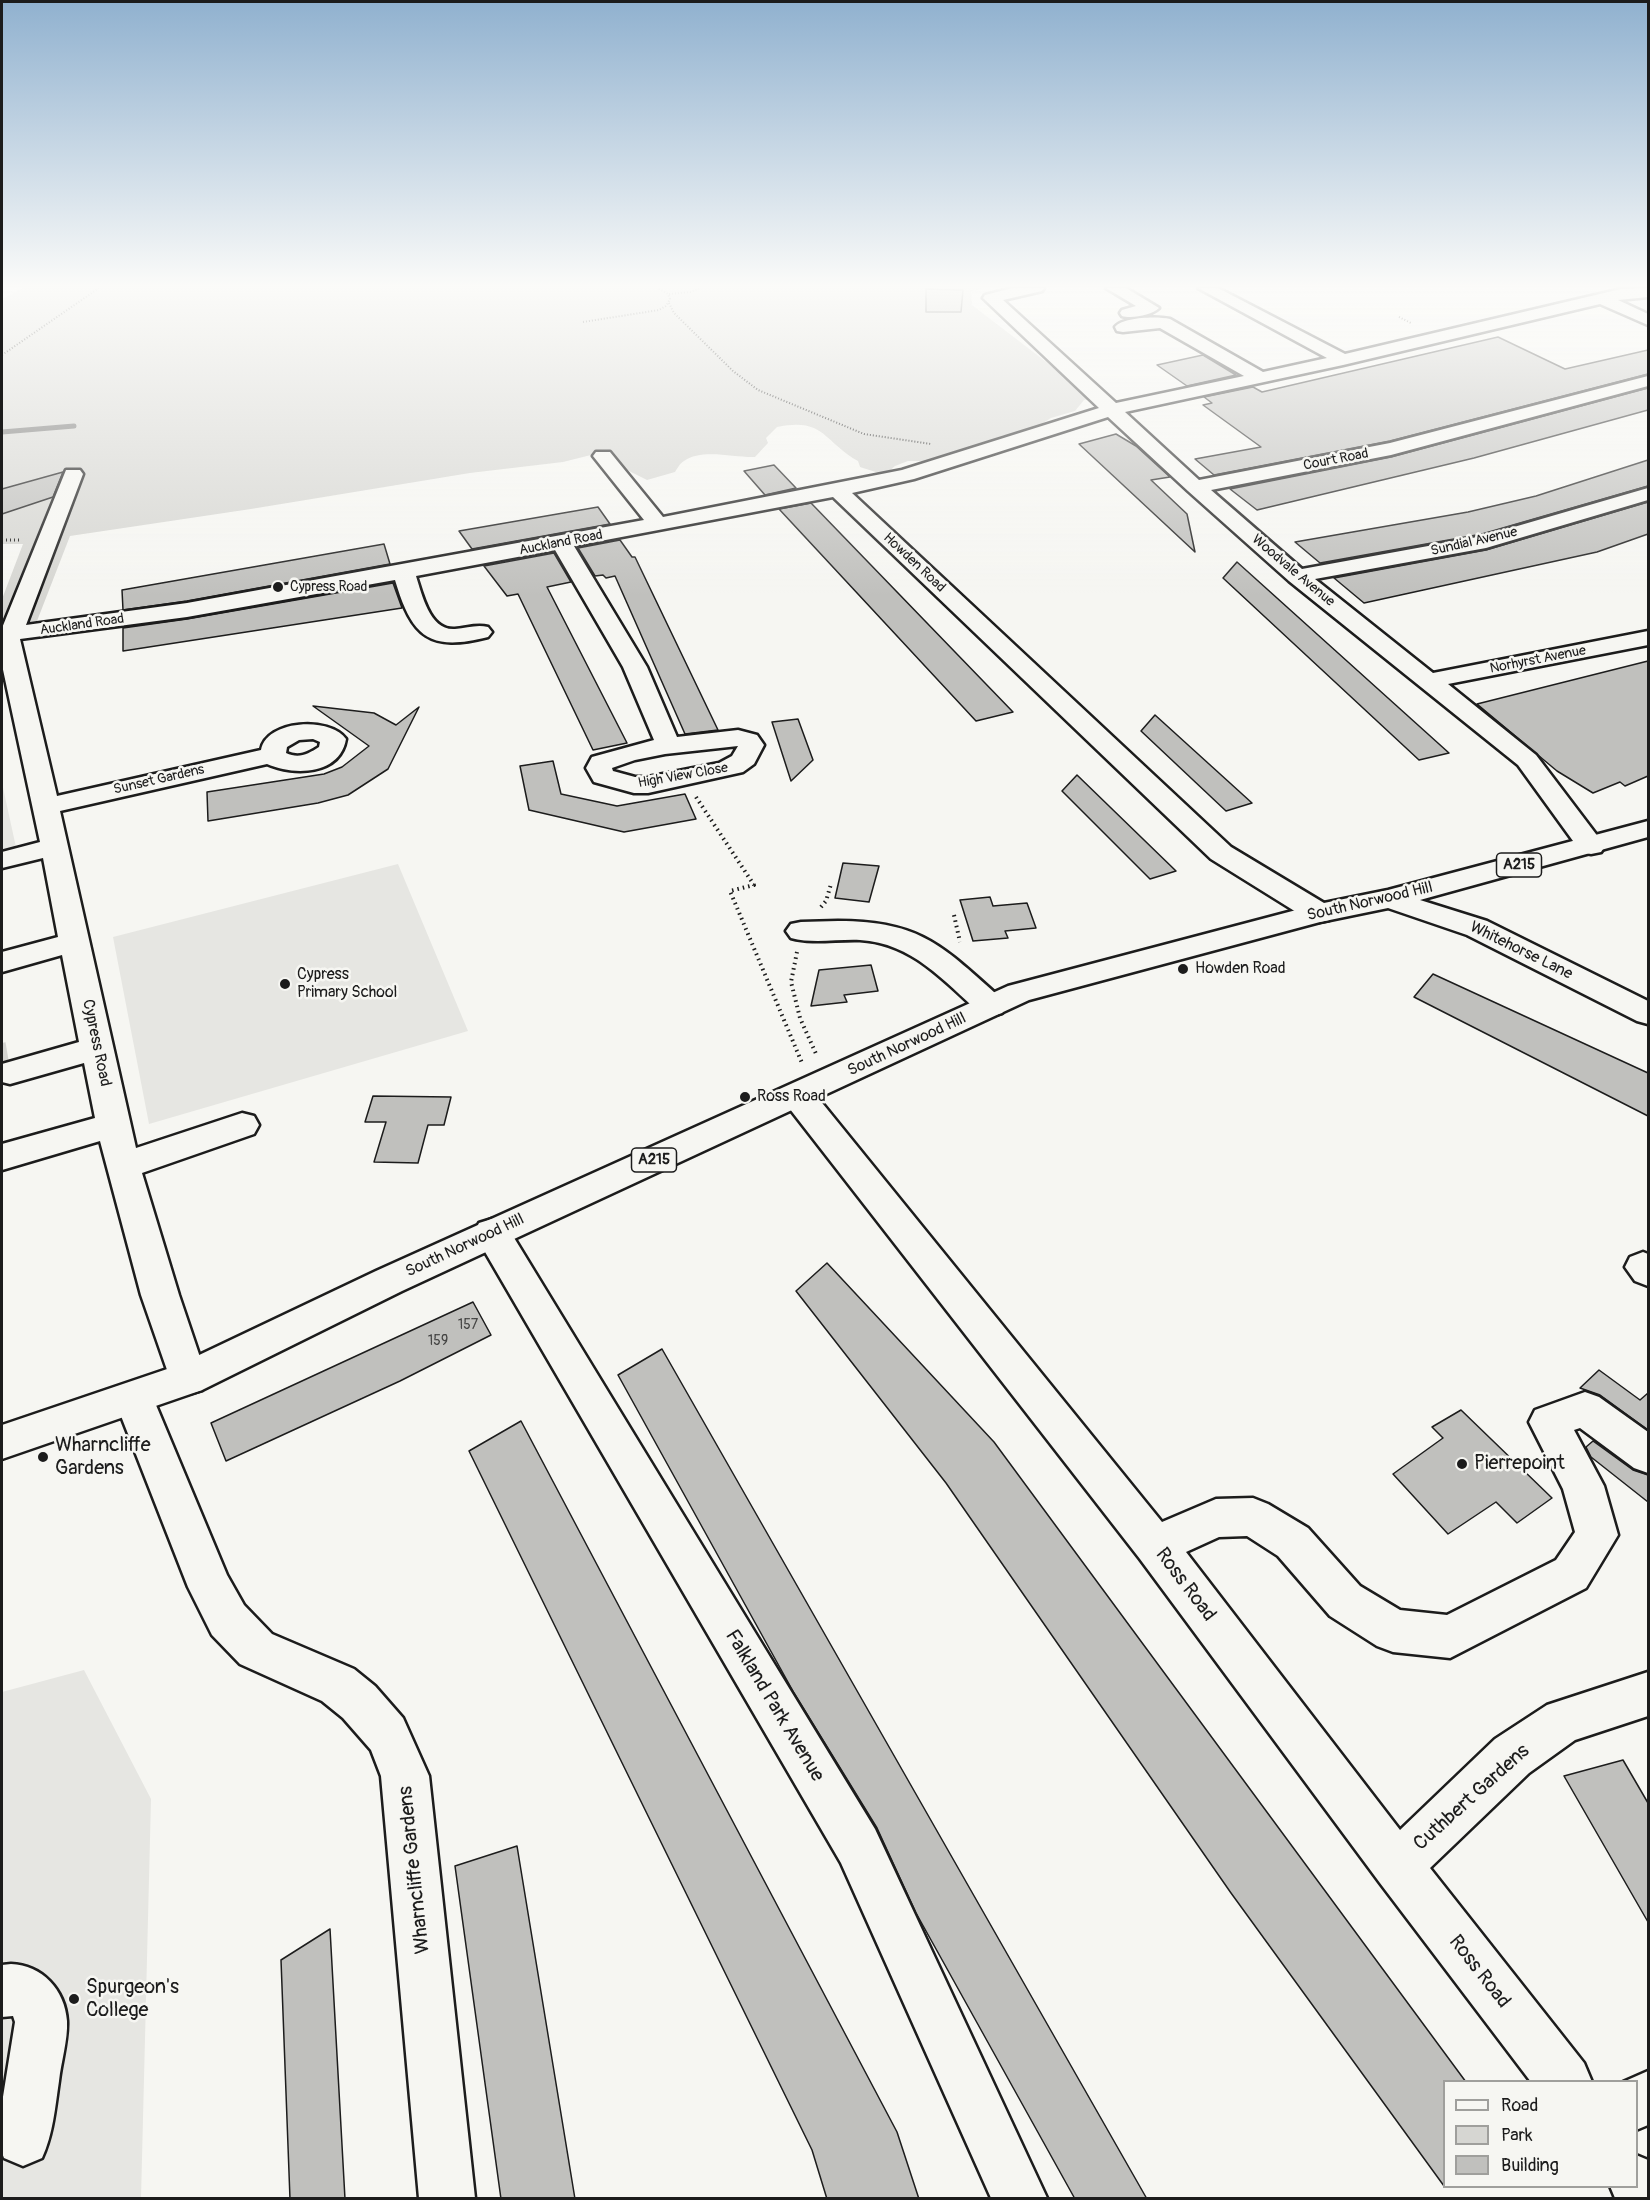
<!DOCTYPE html>
<style>
body{margin:0}
#map{position:relative;width:1650px;height:2200px;overflow:hidden;background:#f6f6f2;font-family:Pangolin,sans-serif}
canvas{display:block}
.frame{position:absolute;inset:0;border:3px solid #1c1c1c;pointer-events:none}
.legend{position:absolute;left:1443px;top:2080px;width:195px;height:108px;box-sizing:border-box;background:#f6f6f2;border:2px solid #9f9f9c;margin:0;padding:8px 10px;list-style:none;font-size:18px;color:#1c1c1c}
.legend li{display:flex;align-items:center;gap:12px;height:30px}
.legend b{width:30px;border:2px solid #9f9f9c}
</style>
<div id="map">
<canvas width="1650" height="2200"></canvas>
<div class="frame"></div>
<ul class="legend">
<li><b style="height:8px;background:#f6f6f2"></b>Road</li>
<li><b style="height:16px;background:#d6d6d2"></b>Park</li>
<li><b style="height:16px;background:#c0c0bd"></b>Building</li>
</ul>
</div>
<script>
const ctx = document.querySelector('canvas').getContext('2d');
ctx.lineJoin = 'round';
function fillPath(path, color) {
  ctx.fillStyle = color;
  ctx.fill(path, 'evenodd');
}
function stroke(path, color, width, dash) {
  ctx.strokeStyle = color;
  ctx.lineWidth = width;
  ctx.lineCap = dash ? 'butt' : 'round';
  ctx.setLineDash(dash || []);
  ctx.stroke(path);
}
function write(font, color, halo, rows, align = 'center') {
  ctx.font = font + ' Pangolin,sans-serif';
  ctx.lineWidth = 5;
  ctx.setLineDash([]);
  ctx.textBaseline = 'middle';
  ctx.strokeStyle = halo;
  ctx.fillStyle = color;
  for (const [text, x, y, turn = 0] of rows) {
    ctx.save();
    ctx.translate(x, y);
    ctx.rotate((+turn || 0) * Math.PI / 180);
    ctx.textAlign = isNaN(turn) ? turn : align;
    if (halo) ctx.strokeText(text, 0, 0);
    ctx.fillText(text, 0, 0);
    ctx.restore();
  }
}
fillPath(new Path2D(`
 M2 783 19 861 2 865Z
 M398 864 468 1031 149 1124 113 937Z
 M84 1670 151 1799 141 2198H2V1692Z`), '#e6e6e2');
fillPath(new Path2D(`
 M23 288H985L971 291 972 305 1062 374 1089 399 1084 400 1075 411 1051 418 1032 430 1001 436 939 461H908L895 466 885 475 860 467 858 461C823 441 824 417 777 427L766 438 768 443 755 457C735 458 702 448 684 461 680 463 677 469 675 472L647 480 595 454 563 462 470 473 251 509 70 536 37 621 2 625V599L23 544H2V299Z`), '#d6d6d2');
stroke(new Path2D(`
 M2 432 74 426`), '#727271', 5);
const building = new Path2D(`
 M926 289 963 290 961 312H926Z
 M1498 337 1565 369 1648 350V374L1390 441 1214 475 1195 459 1261 447 1203 405 1212 403 1204 397 1253 387 1262 392Z
 M1203 355 1236 375 1187 386 1157 365Z
 M1648 388V410L1474 458 1257 510 1230 489 1391 457Z
 M1116 434 1136 446 1170 477 1151 480 1187 514 1195 552 1079 444Z
 M1648 460V486L1482 534 1320 563 1295 542 1468 512 1536 496Z
 M774 465 796 488 765 495 744 471Z
 M63 472 53 497 2 514V489Z
 M1648 502V534L1597 552 1364 603 1334 578 1486 550Z
 M811 503 1013 712 976 721 779 509Z
 M598 507 610 524 472 549 459 531Z
 M620 540 632 557H635L718 730 685 734 615 576 606 578 603 575 595 576 578 548Z
 M384 544 390 564 187 601 123 610 122 590Z
 M554 553 571 582 547 587 627 743 593 750 518 594 507 596 484 566Z
 M1237 562 1449 753 1419 760 1223 578Z
 M393 583 402 608 123 651V628L187 619Z
 M1648 661V776L1625 786 1620 782 1593 793 1557 771 1477 704Z
 M313 706 374 713 396 725 419 707 388 769 348 795 318 803 208 821 207 792 324 774 342 767 369 746Z
 M1155 715 1252 803 1226 811 1141 731Z
 M798 719 813 760 791 781 772 722Z
 M553 761 561 794 617 806 685 794 696 819 624 832 529 810 520 766Z
 M1077 775 1176 871 1150 879 1062 791Z
 M843 863 879 866 869 902 835 898Z
 M990 897 993 906 1027 903 1036 928 1005 931 1008 938 973 941 960 900Z
 M871 965 878 991 844 995 847 1002 811 1006 819 970Z
 M1433 974 1648 1073V1116L1414 997Z
 M373 1096 451 1097 444 1125H428L418 1163 374 1162 386 1122H365Z
 M827 1263 994 1442 1466 2082H1444V2186L1231 1893 946 1483 796 1291Z
 M473 1302 491 1335 400 1381 226 1461 211 1423Z
 M662 1349 1147 2199H1075L916 1913 877 1828 794 1693 618 1375Z
 M1599 1370 1640 1400 1648 1393V1430L1600 1395 1580 1388Z
 M1461 1410 1552 1498 1517 1523 1496 1502 1448 1534 1393 1474 1443 1438 1432 1427Z
 M521 1421 897 2132 919 2199H827L812 2150 469 1451Z
 M1593 1441 1633 1470 1648 1475V1502L1591 1457 1586 1447Z
 M1623 1760 1648 1803V1922L1564 1776Z
 M517 1846 575 2199H501L455 1866Z
 M330 1929 345 2199H290L281 1960Z`);
fillPath(building, '#c0c0bd');
stroke(building, '#1c1c1c', 1.5);
stroke(new Path2D(`
 M2 1058 8 1057`), '#d5d5d2', 30, [30, 15]);
const minor = new Path2D(`
 M1013 288H1044L1042 291 1003 300 1116 403 1244 376 1160 328 1123 332 1117 331 1115 327C1123 317 1157 316 1170 319L1263 372 1327 358 1198 288H1218L1345 354 1621 289 1648 288V297L1618 300 1648 314V325L1600 304 1343 365 1125 412 1199 480 1390 443 1648 376V386L1391 455 1211 490 1302 569 1483 536 1648 488V500L1486 548 1315 579 1433 673 1648 631V645L1448 684 1536 755 1605 846 1601 852 1591 854 1581 852 1518 765 1289 581 1188 491 1108 417 914 479 852 493 1231 847 1329 906 1334 913 1329 920 1319 922 1309 920 1211 859 833 497 574 546 647 667 677 737 738 730 757 735 764 745 754 764 743 772 648 793H634L594 782 586 768 592 757 654 740 623 667 555 550 416 576C422 595 430 631 455 629 467 628 477 624 488 627L492 632 488 637C429 652 412 637 395 580L187 617 20 639 57 796 261 750C266 720 330 716 346 739 340 775 294 776 267 764L60 811 136 1148 242 1113 254 1116 259 1125 254 1134 142 1173 179 1295 207 1378 202 1390 188 1394 174 1390 141 1295 100 1141 2 1170V1144L95 1118 84 1063 10 1084 2 1082V1064L79 1042 62 955 2 972V952L58 937 43 858 2 868V852L40 842 2 665V628L66 470H80L83 474 26 625 187 603 644 520 593 456 596 452H610L663 517 902 470 1099 408 983 298 985 295ZM313 739 320 742 319 747C308 754 299 759 286 753L287 747 299 740ZM738 746 732 756 719 763 648 777H635L613 771 612 768 635 760 665 754Z
 M1106 288H1126L1159 308C1152 315 1132 319 1122 316L1120 313 1122 310 1136 306Z
 M838 921C922 921 943 947 1002 999L1007 1006 1002 1013 991 1016 980 1013C944 981 912 943 860 940 837 939 813 944 791 938L786 931 791 924 801 922Z
 M798 1084 810 1088 1162 1522 1216 1499 1253 1498 1268 1504 1308 1528 1360 1586 1400 1610 1447 1615 1556 1560 1575 1532 1563 1489 1529 1422 1535 1410 1585 1392 1599 1397 1648 1432V1473L1634 1468 1580 1428 1574 1430 1604 1486 1618 1535 1586 1588 1450 1658 1393 1652 1377 1646 1330 1616 1278 1556 1247 1536 1219 1537 1186 1552 1400 1830 1495 1739 1547 1705 1648 1672V1716L1575 1740 1529 1773 1430 1868 1584 2063 1592 2082H1531L1380 1883 1140 1559 786 1104 782 1096 786 1088Z
 M492 1219 505 1223 875 1829 1047 2198H991L841 1863 474 1233 479 1223Z
 M1643 1252 1648 1254V1286L1635 1281 1625 1267 1630 1257Z
 M134 1381 148 1386 227 1575 244 1605 272 1634 354 1669 375 1686 403 1718 429 1776 475 2198H419L381 1776 371 1750 343 1718 322 1701 240 1664 212 1635 188 1587 114 1398 120 1386Z
 M11 1964C42 1965 65 1990 67 2021 68 2040 61 2062 59 2081 55 2108 53 2134 42 2158L23 2166 4 2158 2 2153V2103L15 2022 13 2016 2 2017V1965Z
 M1648 2071V2125L1636 2130V2082H1623Z
 M1636 2155 1648 2160V2198H1615L1610 2186H1636Z`);
const major = new Path2D(`
 M1648 821V837L1420 900 1487 921 1648 1001V1024L1637 1021 1467 935 1388 908 1320 922 1029 1000 402 1291 202 1390 2 1459V1425L176 1366 376 1271 1008 986 1319 904 1388 890Z`);
stroke(minor, '#1c1c1c', 5);
stroke(major, '#1c1c1c', 5);
stroke(new Path2D(`
 M669 294 690 292 701 288
 M669 303 674 313 733 371 758 390 864 434 931 444
 M1399 317 1411 323
 M583 322 659 310 666 306 670 299 668 294 658 288
 M2 355 99 288`), '#1c1c1c', 2, [1, 2]);
stroke(new Path2D(`
 M2 540H22`), '#1c1c1c', 3, [1, 3]);
stroke(new Path2D(`
 M696 797 754 885 730 891 802 1063
 M821 907 826 901 831 884
 M954 915 960 942
 M797 952 791 982 800 1018 817 1056`), '#1c1c1c', 4, [1.5, 4]);
fillPath(minor, '#f6f6f2');
fillPath(major, '#f6f6f2');
const sky = ctx.createLinearGradient(0, 0, 0, 596);
sky.addColorStop(0, '#90b1cf');
sky.addColorStop(0.48, '#fbfbf9');
sky.addColorStop(1, '#fbfbf900');
ctx.fillStyle = sky;
ctx.fillRect(0, 0, 1650, 596);
for (const [x, y, r, color] of [
 [278,587,6,"#1c1c1c"],
 [1183,969,6,"#1c1c1c"],
 [285,984,6,"#1c1c1c"],
 [745,1097,6,"#1c1c1c"],
 [43,1457,6,"#1c1c1c"],
 [1462,1464,6,"#1c1c1c"],
 [74,1999,6,"#1c1c1c"]
]) {
  const dot = new Path2D();
  dot.arc(x, y, r, 0, 2 * Math.PI);
  ctx.fillStyle = color;
  ctx.fill(dot);
  stroke(dot, '#f6f6f2', 2);
}
write('14px', '#1c1c1c', '#f6f6f2', [
 ["Court Road",1336,460,-11],
 ["Sundial Avenue",1474,542,-13],
 ["Auckland Road",561,543,-11],
 ["Howden Road",914,563,43],
 ["Woodvale Avenue",1293,571,40],
 ["Auckland Road",82,625,-8],
 ["Norhyrst Avenue",1538,660,-11],
 ["High View Close",683,776,-10],
 ["Sunset Gardens",159,780,-13]
]);
write('14px', '#1c1c1c', '#f6f6f2', [
 ["Cypress Road",290,587]
], 'left');
write('14px', '#454544', null, [
 ["157",468,1325],
 ["159",438,1341]
]);
for (const [x, y, w] of [
 [1519,865,45],
 [654,1160,45]
]) {
  const box = new Path2D();
  box.roundRect(x - w / 2, y - 12, w, 24, 4.5);
  ctx.fillStyle = '#f6f6f2';
  ctx.fill(box);
  stroke(box, '#1c1c1c', 1.5);
}
write('bold 15px', '#1c1c1c', null, [
 ["A215",1519,865],
 ["A215",654,1160]
]);
write('16px', '#1c1c1c', '#f6f6f2', [
 ["South Norwood Hill",1370,902,-13],
 ["Whitehorse Lane",1521,951,26],
 ["Cypress Road",96,1043,78],
 ["South Norwood Hill",907,1045,-25],
 ["South Norwood Hill",465,1246,-25]
]);
write('16px', '#1c1c1c', '#f6f6f2', [
 ["Howden Road",1195,969],
 ["Cypress",297,975],
 ["Primary School",297,993],
 ["Ross Road",757,1097]
], 'left');
write('20px', '#1c1c1c', '#f6f6f2', [
 ["Wharncliffe",55,1446],
 ["Gardens",55,1469],
 ["Pierrepoint",1474,1464],
 ["Spurgeon's",86,1988],
 ["College",86,2011]
], 'left');
write('20px', '#1c1c1c', '#f6f6f2', [
 ["Ross Road",1185,1585,53],
 ["Falkland Park Avenue",774,1706,59],
 ["Cuthbert Gardens",1472,1798,-42],
 ["Wharncliffe Gardens",415,1870,-96],
 ["Ross Road",1479,1972,52]
]);
</script>
